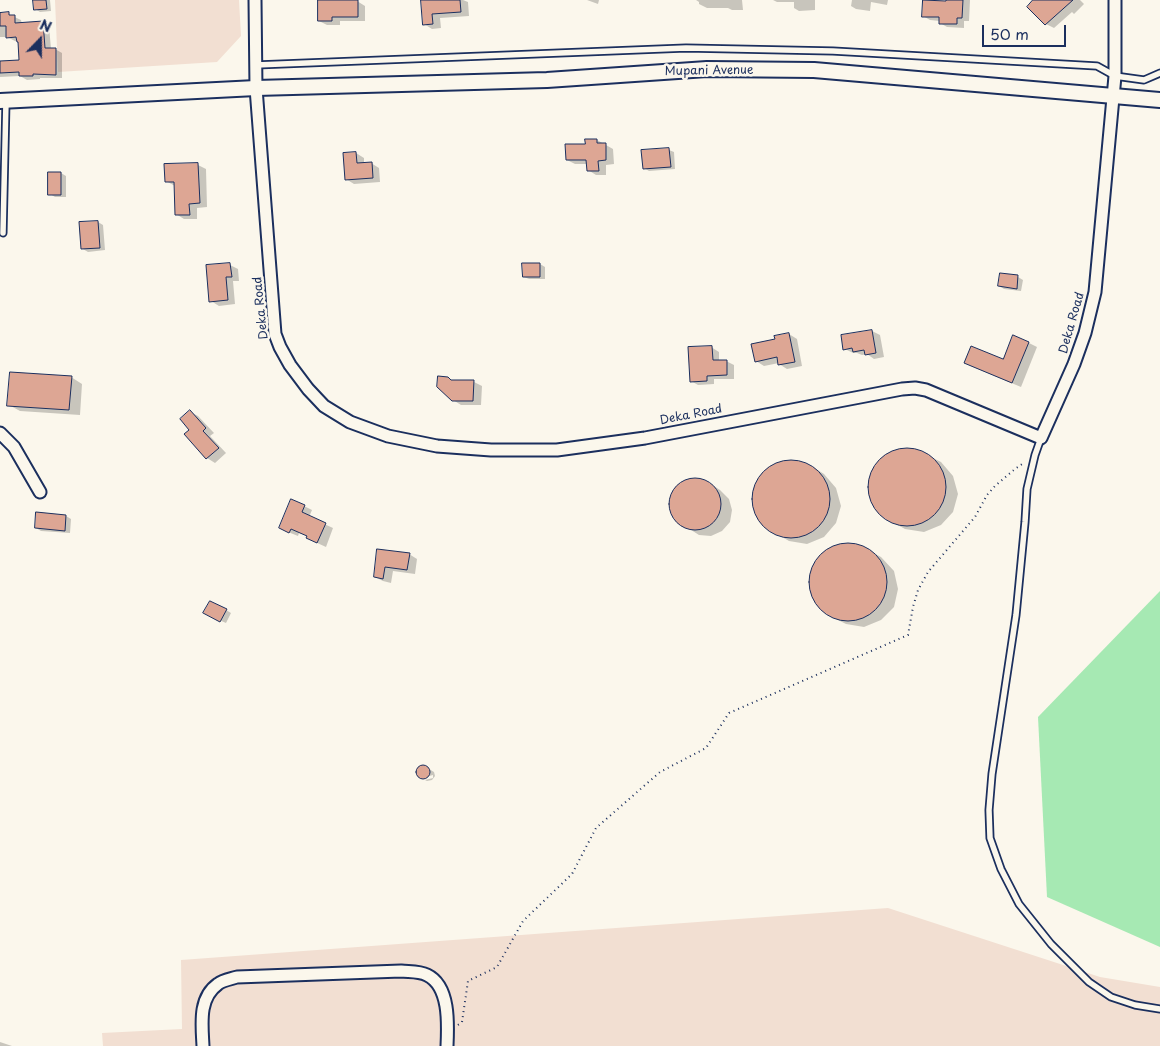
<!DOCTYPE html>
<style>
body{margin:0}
#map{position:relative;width:1160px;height:1046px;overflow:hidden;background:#fbf7ec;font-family:"Playpen Sans",sans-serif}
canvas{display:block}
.north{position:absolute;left:15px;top:15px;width:50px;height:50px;-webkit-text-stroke:4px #fbf7ec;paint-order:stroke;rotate:22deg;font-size:14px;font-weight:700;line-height:20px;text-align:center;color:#1b2f5e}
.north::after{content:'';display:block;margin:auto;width:18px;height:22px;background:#1b2f5e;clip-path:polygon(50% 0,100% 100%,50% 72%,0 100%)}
.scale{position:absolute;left:982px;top:25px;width:84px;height:22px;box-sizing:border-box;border:2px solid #1b2f5e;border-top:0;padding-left:6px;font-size:15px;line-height:18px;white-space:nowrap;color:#1b2f5e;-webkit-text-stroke:4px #fbf7ec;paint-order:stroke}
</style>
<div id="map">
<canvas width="1160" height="1046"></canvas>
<div class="north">N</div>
<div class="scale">50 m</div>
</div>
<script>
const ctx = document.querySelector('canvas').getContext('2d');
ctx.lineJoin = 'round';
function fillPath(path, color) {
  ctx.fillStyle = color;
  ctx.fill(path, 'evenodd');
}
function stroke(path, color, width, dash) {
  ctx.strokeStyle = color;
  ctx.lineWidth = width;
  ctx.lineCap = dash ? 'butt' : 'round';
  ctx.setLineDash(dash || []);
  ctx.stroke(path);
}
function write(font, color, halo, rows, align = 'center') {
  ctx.font = font + ' "Playpen Sans",sans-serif';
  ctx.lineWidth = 5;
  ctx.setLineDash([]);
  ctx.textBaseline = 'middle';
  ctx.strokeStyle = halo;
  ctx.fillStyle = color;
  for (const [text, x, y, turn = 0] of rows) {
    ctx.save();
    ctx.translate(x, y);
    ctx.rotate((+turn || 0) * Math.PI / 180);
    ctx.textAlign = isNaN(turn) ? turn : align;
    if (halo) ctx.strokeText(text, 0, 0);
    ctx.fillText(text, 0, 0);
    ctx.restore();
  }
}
fillPath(new Path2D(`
 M55 0H239L241 36 217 62 58 72Z
 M888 908 1100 977 1160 987V1046H103L102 1033 182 1029 181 960Z`), '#f2dfd2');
fillPath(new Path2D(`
 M1160 591V947L1047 897 1038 717Z`), '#a6e9b3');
fillPath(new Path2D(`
 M34 0H50L51 11 40 12 35 9Z
 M319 0 357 1 365 6V21H340V25H327L319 21Z
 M433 0H463L468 2 469 16 440 18 441 28 432 29 424 24Z
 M587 0H599L598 4Z
 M696 0H742L743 10H732L728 8H707L699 4V2Z
 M773 0H815V10L799 11 794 8V2H777Z
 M852 0H888L887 5 871 2 870 11 856 9 851 6Z
 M947 0H970L969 21H964V28L947 27 940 23V21L930 20 923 16 947 2Z
 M1035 0H1080L1084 4 1074 14 1072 12 1054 28 1046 24Z
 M8 14 21 20 22 24 42 22 49 26 51 49H55L62 53V78H40V79L27 80 20 76 0 77V62L20 61V42L15 41 7 37H0V22Z
 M597 140 613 149 614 164 606 165V175H596L588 170V164H575L567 160Z
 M669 150 674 152 675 169 649 171 644 168Z
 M356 153 364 158V163H371L379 168 380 182 354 184 346 179Z
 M198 165 206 169 207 207 197 208V219H184L176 214 175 186 166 181Z
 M61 173 66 176V197H55L50 194Z
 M98 222 103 225 105 250 88 252 83 249Z
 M540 264 545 267V279H529L524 277Z
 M230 265 238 269 239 281H233L235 304 219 306 211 301Z
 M1001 274 1018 277 1023 280 1021 291 1004 289 999 286Z
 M872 331 880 335 884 357 874 359 867 354 862 355 857 353H853L845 349Z
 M789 334 797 339 802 366 787 369 779 364V363L764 366 756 361 776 340Z
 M1029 343 1037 347 1021 387 973 367 965 363 1004 361Z
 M711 347 719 352V361H726L734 365V379H714V384L698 385 691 381Z
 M71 377 82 384 80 415 20 411 9 405Z
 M452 381 474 382 482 386 481 405H461L453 400Z
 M190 412 198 416 214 433 210 436 226 453 215 463 207 458 191 430Z
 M912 449 929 456 941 462 953 476 958 494 953 512 941 525 924 532 905 529 894 523 879 512 870 496V478L879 461 894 451Z
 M795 461 813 467 824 474 836 488 841 506 836 523 824 537 807 544 789 541 777 534 762 524 753 508V489L762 473 777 463Z
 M697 480 709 483 720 490 729 499 732 510 730 522 722 531 711 536 699 535 688 528 677 522 671 511V499L676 488 685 481Z
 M304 506 312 510 309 517 333 528 326 547 315 542 308 538V536L299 533 298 536 288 532Z
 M38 513 66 516 71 519 70 533 41 531 36 528Z
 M852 544 870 551 881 557 894 571 898 589 894 607 881 620 864 627 846 624 834 618 819 607 810 591V573L819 556 834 546Z
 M379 550 409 554 417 559 415 574 393 571 391 583 383 581 375 577Z
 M226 610 231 613 226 623 210 616Z
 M424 766 434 772 435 776 432 780 427 781 425 780 433 778V775L422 778 418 775 417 771 420 767Z
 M0 1042 12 1046H0Z`), '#0003');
const building = new Path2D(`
 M33 0H46L47 9 34 10Z
 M318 0H358V17H332V21H318Z
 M421 0H460L461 12 432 14 433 24 423 25Z
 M923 0 946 1V0H963L962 18H957V24H939V17H922Z
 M1033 0H1073L1045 25 1027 7Z
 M9 12V15H15V23L43 21 45 48H56V75L33 74V76H19V72L0 73V61L19 60 18 42H17L16 37 6 38V26H0V13Z
 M585 139H597V143H606V160L598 161 599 171H587L586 160H566L565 144H585Z
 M669 148 671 167 643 169 641 150Z
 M356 152 357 163 372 162 373 178 345 180 343 153Z
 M198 163 200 203 189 204 190 215H175L174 182H165L164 164Z
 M48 172H61V195H48Z
 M98 221 100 248 81 249 79 222Z
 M230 263 232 277H226L228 300 209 302 206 265Z
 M522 263H540V277H523Z
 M1000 273 1018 275 1017 289 998 286Z
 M872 330 876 353 865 355 864 350 853 352 852 348 843 350 841 335Z
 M789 333 795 362 778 365 777 357 755 362 751 344 775 339 774 336Z
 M1013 335 1029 342 1012 383 964 363 971 346 1003 359Z
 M712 346 713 360H727V375L707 376V381L690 382 688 347Z
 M10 372 72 376 69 410 7 406Z
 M438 376 448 377 451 380H474L473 401H452L437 387Z
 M190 410 206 428 203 431 219 448 206 459 184 434 189 430 180 419Z
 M868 487a39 39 0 1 1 78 0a39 39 0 1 1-78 0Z
 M752 499a39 39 0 1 1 78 0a39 39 0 1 1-78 0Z
 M669 504a26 26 0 1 1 52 0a26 26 0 1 1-52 0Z
 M291 499 305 505 302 512 326 523 317 543 306 538 307 536 291 529 289 533 279 528Z
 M36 512 66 515 65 531 35 528Z
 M809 582a39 39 0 1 1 78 0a39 39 0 1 1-78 0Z
 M377 549 410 553 407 570 385 567 383 579 374 577Z
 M210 601 227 609 220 622 203 613Z
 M416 772a7 7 0 1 1 14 0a7 7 0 1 1-14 0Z`);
fillPath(building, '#dda694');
stroke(building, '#1b2f5e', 1);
const service = new Path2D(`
 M256 65 686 48 833 51 1097 66 1115 76 1144 80 1160 73
 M3 233 6 101
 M1041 438 1035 455 1027 489 1025 522 1016 615 992 774 989 810 990 838 1001 869 1019 904 1051 944 1089 982 1111 997 1135 1005 1160 1009`);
const minor = new Path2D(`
 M255 0 256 88 275 334 280 347 290 365 308 389 324 406 350 422 388 436 437 446 491 450H557L645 438 902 389 915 388 926 390 1041 438 1074 364 1085 333 1095 292 1115 76V0
 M0 433 14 447 40 492
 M203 1046C202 1025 198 998 218 984 223 980 231 979 237 977L401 971C409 972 419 971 427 975 450 986 448 1024 447 1046`);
const tertiary = new Path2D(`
 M0 101 256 88 547 80 707 69 814 70 1160 100`);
stroke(service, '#1b2f5e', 9);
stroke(minor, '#1b2f5e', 15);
stroke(tertiary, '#1b2f5e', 18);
stroke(new Path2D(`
 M458 1025 462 1022 468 981 497 967 523 921 572 874 596 828 660 772 706 748 729 713 908 635 913 607 918 590 928 572 975 517 987 495 995 486 1015 469 1025 462`), '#1b2f5e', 2, [1, 4]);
stroke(service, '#fbf7ec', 5.5);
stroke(minor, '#fbf7ec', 11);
stroke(tertiary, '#fbf7ec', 14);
write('12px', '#1b2f5e', '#fbf7ec', [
 ["Mupani Avenue",709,71,-1],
 ["Deka Road",261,308,-96],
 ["Deka Road",1072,323,-74],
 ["Deka Road",691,415,-11]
]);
</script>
